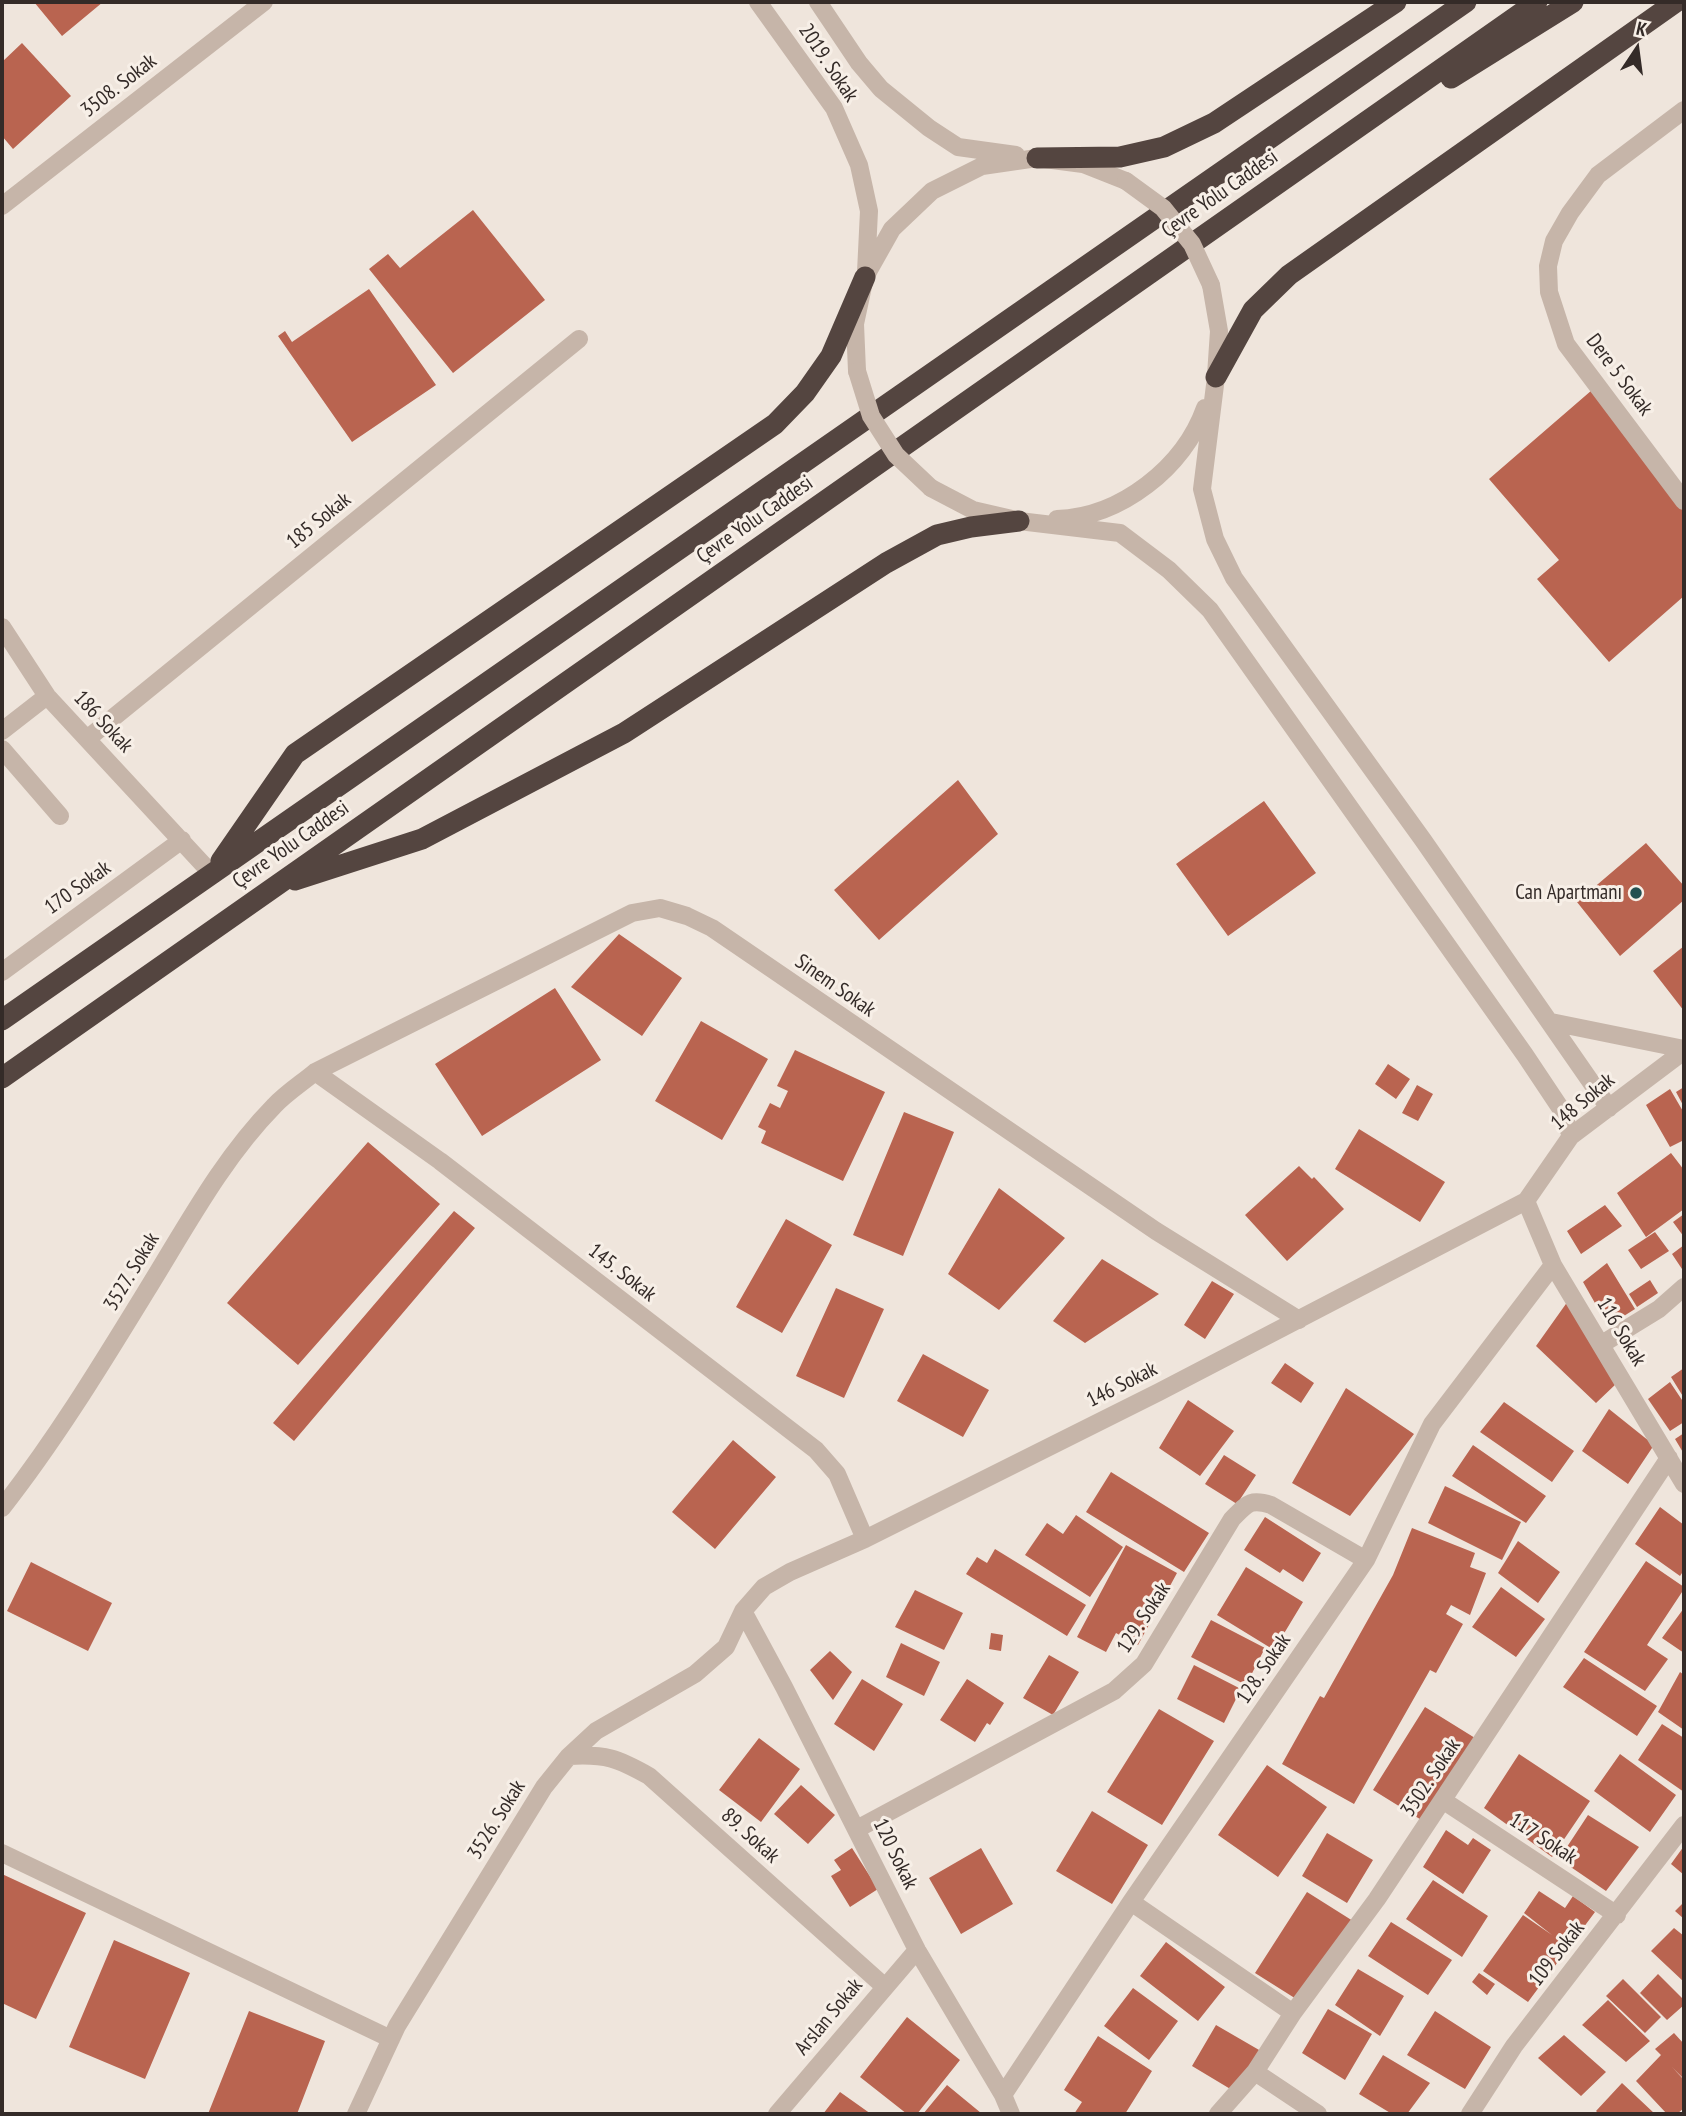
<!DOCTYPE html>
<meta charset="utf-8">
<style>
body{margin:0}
#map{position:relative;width:1686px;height:2116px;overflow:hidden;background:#efe5dc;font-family:"PT Sans Narrow",sans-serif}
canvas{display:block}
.frame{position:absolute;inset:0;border:4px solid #342b28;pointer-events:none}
.north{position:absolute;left:1602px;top:14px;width:70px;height:70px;-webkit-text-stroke:5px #f7efe7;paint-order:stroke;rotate:13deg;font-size:19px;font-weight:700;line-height:28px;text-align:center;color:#342b28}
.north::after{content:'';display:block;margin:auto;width:24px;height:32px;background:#342b28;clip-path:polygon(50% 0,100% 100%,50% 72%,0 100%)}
</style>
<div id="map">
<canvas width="1686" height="2116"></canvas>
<div class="frame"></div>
<div class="north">K</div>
</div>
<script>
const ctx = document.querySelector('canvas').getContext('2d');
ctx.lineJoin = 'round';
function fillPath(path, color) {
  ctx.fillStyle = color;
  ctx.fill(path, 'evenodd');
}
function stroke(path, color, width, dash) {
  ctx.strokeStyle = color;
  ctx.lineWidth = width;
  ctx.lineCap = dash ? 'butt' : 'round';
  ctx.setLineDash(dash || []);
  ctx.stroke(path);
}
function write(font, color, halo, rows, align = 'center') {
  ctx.font = font + ' "PT Sans Narrow",sans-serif';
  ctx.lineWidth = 6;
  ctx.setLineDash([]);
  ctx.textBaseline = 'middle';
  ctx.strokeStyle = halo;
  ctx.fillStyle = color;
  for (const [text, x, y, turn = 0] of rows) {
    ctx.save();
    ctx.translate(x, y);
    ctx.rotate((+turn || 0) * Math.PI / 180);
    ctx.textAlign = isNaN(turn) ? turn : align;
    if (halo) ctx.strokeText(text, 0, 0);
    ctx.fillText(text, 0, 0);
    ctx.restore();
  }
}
fillPath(new Path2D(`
 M34 2H103L62 36Z
 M22 43 71 96 13 149 2 136V62Z
 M473 210 545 300 453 373 369 269 388 254 400 268Z
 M369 289 436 385 352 442 278 336 285 331 292 342Z
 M1592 390 1684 496V596L1609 662 1537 579 1559 560 1489 479Z
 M958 780 998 834 879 940 834 890Z
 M1264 801 1316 873 1228 936 1176 864Z
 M1646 843 1684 886V900L1620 956 1577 902Z
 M619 934 682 978 642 1036 571 987Z
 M1684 946V1011L1653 971Z
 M555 988 601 1060 482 1136 435 1064Z
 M701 1021 768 1059 722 1140 655 1101Z
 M795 1050 885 1092 843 1181 761 1143 766 1131 758 1127 770 1103 780 1108 788 1091 777 1086Z
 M1388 1064 1410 1079 1396 1099 1375 1084Z
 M1417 1085 1433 1094 1418 1121 1402 1113Z
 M1684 1087V1107L1676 1092Z
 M1670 1089 1684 1113V1140L1670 1147 1646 1105Z
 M904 1112 954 1132 903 1256 853 1235Z
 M1359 1129 1445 1182 1420 1222 1335 1169Z
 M368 1142 440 1204 298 1365 227 1303Z
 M1671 1153 1684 1170V1209L1646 1237 1617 1193Z
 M1299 1166 1312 1179 1314 1177 1344 1209 1287 1261 1245 1215Z
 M999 1188 1065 1238 999 1310 948 1274Z
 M1605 1205 1622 1226 1581 1254 1567 1231Z
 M454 1211 475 1228 294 1441 273 1423Z
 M1684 1214V1237L1673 1222Z
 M786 1219 832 1245 782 1333 736 1307Z
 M1655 1232 1669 1251 1641 1269 1628 1250Z
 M1684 1245V1272L1672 1254Z
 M1102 1259 1159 1294 1085 1343 1053 1321Z
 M1607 1263 1635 1309 1608 1326 1583 1282Z
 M1650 1280 1658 1293 1637 1307 1629 1294Z
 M1212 1281 1234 1294 1205 1339 1184 1325Z
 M836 1288 884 1309 844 1398 796 1376Z
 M1568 1301 1617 1383 1596 1403 1536 1346Z
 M923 1354 989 1390 963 1437 897 1401Z
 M1285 1363 1314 1383 1301 1403 1271 1383Z
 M1684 1368V1398L1671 1377Z
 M1670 1382 1684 1403V1422L1670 1431 1648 1399Z
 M1346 1388 1414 1434 1350 1516 1292 1483Z
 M1188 1400 1234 1431 1200 1476 1159 1448Z
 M1504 1402 1574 1451 1552 1482 1480 1432Z
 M1609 1409 1654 1445 1628 1484 1582 1451Z
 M1684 1433V1454L1675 1439Z
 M733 1440 776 1477 715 1549 672 1512Z
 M1473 1445 1546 1496 1526 1523 1452 1476Z
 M1224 1455 1256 1475 1237 1504 1205 1484Z
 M1111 1472 1209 1533 1184 1572 1086 1512Z
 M1445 1486 1521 1522 1502 1560 1428 1523Z
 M1660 1507 1684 1525V1570L1680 1576 1635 1544Z
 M1076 1515 1123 1547 1090 1597 1025 1555 1047 1523 1063 1534Z
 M1265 1517 1321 1553 1303 1582 1283 1569 1280 1573 1244 1550Z
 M1412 1528 1475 1553 1470 1567 1486 1573 1470 1615 1451 1605 1446 1614 1463 1624 1436 1673 1430 1670 1354 1804 1282 1764 1320 1696 1324 1698 1393 1575Z
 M1518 1541 1560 1572 1538 1603 1498 1573Z
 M1126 1545 1177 1573 1138 1645 1116 1633 1106 1652 1077 1637Z
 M995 1549 1086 1605 1067 1636 966 1574 977 1557 987 1563Z
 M1646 1561 1684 1587V1589L1647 1645 1668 1659 1645 1691 1584 1652Z
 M31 1562 112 1603 88 1651 7 1611Z
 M1246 1567 1303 1602 1274 1650 1217 1615Z
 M1501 1587 1545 1619 1516 1657 1472 1627Z
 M915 1590 963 1613 944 1650 895 1627Z
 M1684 1608V1653L1662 1638Z
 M1211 1620 1265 1648 1246 1685 1191 1657Z
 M991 1633 1003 1635 1001 1651 989 1649Z
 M901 1643 940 1662 924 1696 886 1677Z
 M830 1651 852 1672 833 1700 810 1670Z
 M1049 1655 1079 1672 1053 1715 1023 1698Z
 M1584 1658 1657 1706 1637 1736 1563 1687Z
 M1194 1665 1241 1689 1224 1723 1177 1699Z
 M1680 1672 1684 1675V1730L1658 1712Z
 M862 1679 903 1704 874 1751 834 1724Z
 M967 1679 1004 1703 990 1725 987 1723 975 1742 940 1720Z
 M1425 1707 1475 1738 1423 1821 1373 1790Z
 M1159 1709 1214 1741 1162 1825 1107 1792Z
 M1662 1724 1684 1738V1792L1638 1760Z
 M759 1738 800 1769 761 1822 719 1790Z
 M1519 1754 1590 1801 1552 1857 1484 1808Z
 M1620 1754 1676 1795 1650 1832 1594 1791Z
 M1267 1765 1327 1807 1278 1877 1218 1835Z
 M801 1785 835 1815 808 1844 774 1814Z
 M1092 1811 1148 1845 1112 1904 1056 1871Z
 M1588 1815 1639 1847 1606 1891 1559 1859Z
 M1446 1830 1468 1845 1473 1838 1491 1850 1463 1894 1423 1867Z
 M1327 1833 1373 1860 1347 1903 1302 1876Z
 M1684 1846V1875L1671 1864Z
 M852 1848 878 1889 850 1907 831 1876 841 1870 834 1860Z
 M981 1848 1013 1904 961 1934 929 1878Z
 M2 1874 86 1913 36 2019 2 2003Z
 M1433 1880 1488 1916 1462 1957 1406 1919Z
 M1539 1891 1565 1908 1573 1896 1595 1912 1528 2002 1483 1971 1523 1915 1552 1935 1524 1913Z
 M1307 1892 1353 1921 1301 2002 1255 1973Z
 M1684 1902V1919L1675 1911Z
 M1391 1922 1452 1960 1428 1995 1368 1956Z
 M1674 1928 1684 1936V1982L1651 1951Z
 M114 1940 190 1973 145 2079 69 2047Z
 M1166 1942 1225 1987 1198 2021 1140 1976Z
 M1358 1969 1404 1996 1380 2036 1335 2005Z
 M1479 1973 1495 1984 1487 1995 1472 1982Z
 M1658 1974 1684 2000V2005L1667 2020 1640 1993Z
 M1623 1979 1661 2017 1645 2033 1606 1996Z
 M1133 1988 1178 2021 1149 2060 1104 2026Z
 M1608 2000 1650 2041 1626 2062 1582 2025Z
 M1328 2009 1372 2034 1345 2080 1302 2053Z
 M249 2011 325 2041 297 2114H208Z
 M1435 2011 1491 2047 1465 2089 1407 2055Z
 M907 2017 960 2060 917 2114H907L860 2077Z
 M1216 2025 1266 2054 1242 2096 1192 2066Z
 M1674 2033 1684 2044V2079L1672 2067 1684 2080V2108L1677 2114H1667L1636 2081 1661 2055 1655 2049Z
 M1564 2035 1606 2072 1581 2096 1538 2058Z
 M1098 2036 1152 2071 1125 2114H1074L1082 2102 1064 2090Z
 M1383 2055 1430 2083 1407 2114H1392L1359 2094Z
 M1622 2083 1655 2114H1599L1596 2111Z
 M947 2085 981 2113 980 2114H923Z
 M840 2092 871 2114H823Z`), '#b96450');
stroke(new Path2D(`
 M758 2 834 108 859 165 869 211 866 272
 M818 2 859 63 881 89 929 128 958 147 1016 155
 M1684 110 1598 175 1570 213 1554 241 1548 266 1549 292 1566 344 1684 501
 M2 206 264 2
 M1211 285 1219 331 1216 375
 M857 371 855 324 865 277 892 229 932 191 982 166 1037 158 1083 164 1126 181
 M1216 377 1202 489 1215 539 1234 578 1423 840 1609 1108
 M931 488 973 510 1012 519
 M1057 519C1121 517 1184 467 1205 408
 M1019 521 1120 533 1169 570 1210 610 1525 1055 1561 1109 1571 1136
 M2 627 47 696 212 874
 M2 731 47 696
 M87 739 579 339
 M2 749 60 816
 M2 972 182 840
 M1551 1022 1684 1049
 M315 1072 440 1161 816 1450 837 1474 865 1539
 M1526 1201 1553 1265 1684 1484
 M1602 1344 1659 1309 1684 1287
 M2 1508C56 1439 101 1365 147 1290 186 1227 222 1159 274 1106 286 1093 302 1083 315 1072L632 913 660 908 687 916 712 928 1156 1231 1299 1320
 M743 1611 784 1687 917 1950 1003 2095 1011 2114
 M569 1756C606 1754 617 1758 649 1776L885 1987
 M1444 1801 1617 1915
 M857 1829 1114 1691 1144 1664 1232 1519C1247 1504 1250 1498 1271 1505L1366 1560
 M2 1853 391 2039
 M1131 1902 1293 2013
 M1255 2072 1318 2114
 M1003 2095 1131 1902 1366 1560 1432 1424 1553 1265
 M356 2114 397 2026 544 1787 569 1756 596 1731 695 1674 726 1647 743 1611 764 1587 790 1572 865 1539 1159 1392 1526 1201 1571 1136 1684 1051
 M777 2114 917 1950
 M1218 2114 1255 2072 1293 2013 1377 1899 1669 1458
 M1470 2114 1514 2046 1684 1825`), '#c6b5a9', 18);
stroke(new Path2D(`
 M1451 78 1573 2
 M1037 158 1120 157 1164 147 1214 123 1396 2
 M1216 377 1253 310 1289 275 1676 2
 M221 861 295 754 775 424 805 393 831 356 865 277
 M295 880 422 839 624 733 886 563 937 535 971 527 1019 521
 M2 1020 1466 2
 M2 1078 1537 2`), '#544540', 21);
stroke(new Path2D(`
 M1126 181 1163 208 1192 244 1211 285
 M857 371 871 416 896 455 931 488`), '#c6b5a9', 18);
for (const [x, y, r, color] of [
 [1636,893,7,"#225051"]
]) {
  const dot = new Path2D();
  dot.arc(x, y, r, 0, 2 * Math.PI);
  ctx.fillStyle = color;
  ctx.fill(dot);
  stroke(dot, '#f7efe7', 2.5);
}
write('21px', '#342b28', '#f7efe7', [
 ["2019. Sokak",828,63,56],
 ["3508. Sokak",119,86,-38],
 ["Çevre Yolu Caddesi",1220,194,-35],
 ["Dere 5 Sokak",1619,375,53],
 ["Çevre Yolu Caddesi",755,520,-35],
 ["185 Sokak",319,521,-39],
 ["186 Sokak",103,722,47],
 ["Çevre Yolu Caddesi",291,845,-35],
 ["170 Sokak",78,888,-36],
 ["Sinem Sokak",835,986,35],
 ["148 Sokak",1583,1102,-40],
 ["3527. Sokak",132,1272,-59],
 ["145. Sokak",622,1273,38],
 ["116 Sokak",1621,1332,59],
 ["146 Sokak",1122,1385,-27],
 ["129. Sokak",1144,1618,-57],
 ["128. Sokak",1264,1669,-56],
 ["3502. Sokak",1431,1778,-56],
 ["3526. Sokak",497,1820,-58],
 ["89. Sokak",750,1836,42],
 ["117 Sokak",1543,1839,33],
 ["120 Sokak",895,1854,64],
 ["109 Sokak",1557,1954,-52],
 ["Arslan Sokak",829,2017,-50]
]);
write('21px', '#342b28', '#f7efe7', [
 ["Can Apartmanı",1622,893]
], 'right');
</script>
